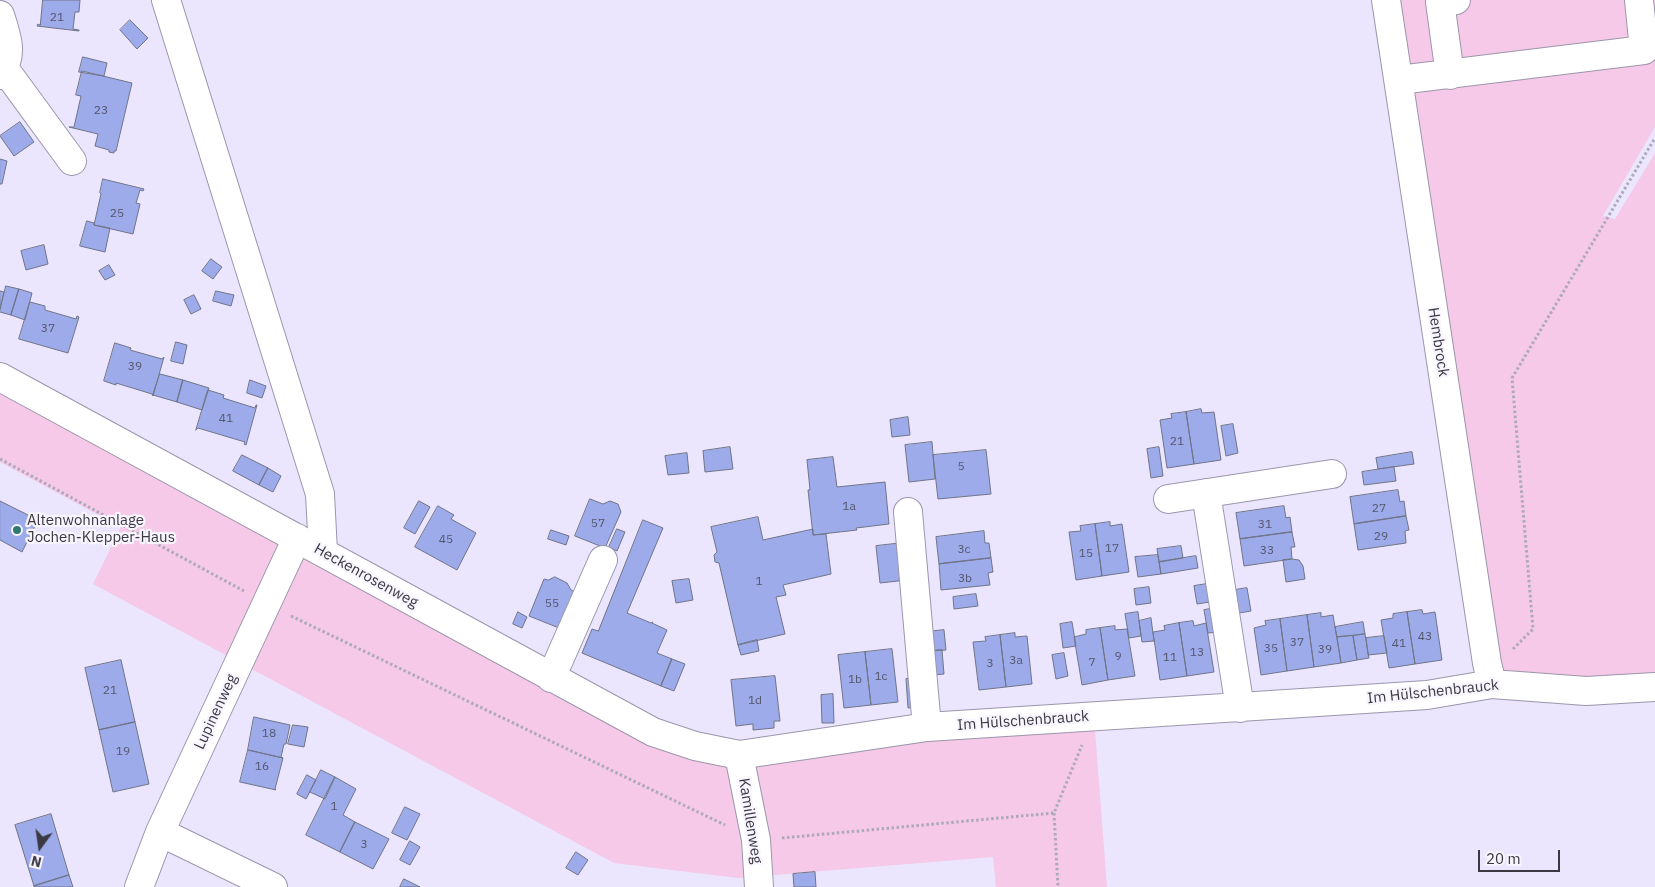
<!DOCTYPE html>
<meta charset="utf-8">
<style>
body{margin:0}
#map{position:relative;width:1655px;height:887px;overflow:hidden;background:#ebe6fd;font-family:"IBM Plex Sans",sans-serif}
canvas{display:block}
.north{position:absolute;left:15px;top:822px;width:50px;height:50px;-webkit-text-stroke:4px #f8f5ff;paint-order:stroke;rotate:194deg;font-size:14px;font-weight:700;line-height:20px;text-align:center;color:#3a3841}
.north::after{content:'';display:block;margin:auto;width:18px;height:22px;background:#3a3841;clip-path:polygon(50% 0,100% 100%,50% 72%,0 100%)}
.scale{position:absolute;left:1478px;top:850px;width:82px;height:22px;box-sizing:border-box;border:2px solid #3a3841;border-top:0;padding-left:6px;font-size:15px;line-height:18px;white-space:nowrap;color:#3a3841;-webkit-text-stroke:4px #f8f5ff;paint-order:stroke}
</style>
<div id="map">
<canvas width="1655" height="887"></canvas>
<div class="north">N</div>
<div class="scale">20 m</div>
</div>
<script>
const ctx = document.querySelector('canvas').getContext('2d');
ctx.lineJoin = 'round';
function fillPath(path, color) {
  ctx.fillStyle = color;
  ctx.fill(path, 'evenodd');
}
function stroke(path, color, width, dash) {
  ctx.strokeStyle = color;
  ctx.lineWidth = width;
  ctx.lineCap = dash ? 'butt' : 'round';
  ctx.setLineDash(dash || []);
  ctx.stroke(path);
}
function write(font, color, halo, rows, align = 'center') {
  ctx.font = font + ' "IBM Plex Sans",sans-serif';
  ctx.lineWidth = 4.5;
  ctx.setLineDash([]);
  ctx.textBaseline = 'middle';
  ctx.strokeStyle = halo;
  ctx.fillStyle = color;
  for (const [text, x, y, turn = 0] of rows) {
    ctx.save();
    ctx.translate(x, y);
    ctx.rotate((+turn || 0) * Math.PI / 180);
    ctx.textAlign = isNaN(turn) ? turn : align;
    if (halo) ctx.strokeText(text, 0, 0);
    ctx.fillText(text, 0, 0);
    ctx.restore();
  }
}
fillPath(new Path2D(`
 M1391 0H1655V127L1603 216 1615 219 1655 153V687L1492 684Z
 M0 390 649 744 699 761 927 727 1094 717 1107 887H996L993 857 738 878 614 863 93 584 121 527 0 462Z`), '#f5c9e7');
const building = new Path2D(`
 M43 0H80L79 12H75L73 29 79 30V31L37 26 38 24 40 25Z
 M130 20 148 38 137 49 120 30Z
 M83 57 107 63 104 76 79 72Z
 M82 71 132 83 116 151H114V153L109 152V150L95 146 98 134 69 127H74L81 96 76 95Z
 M20 122 34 142 14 156 0 136Z
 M0 159 7 161 2 184H0Z
 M103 179 144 189 143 191 140 190 136 203 140 204 133 234 94 225 101 194 100 193Z
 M87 221 94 223V225L110 228 105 252 80 246Z
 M44 245 48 264 26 270 21 251Z
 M211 259 222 267 213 279 202 271Z
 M109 265 115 275 105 280 99 271Z
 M6 286 19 289 11 315 0 312Z
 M19 289 32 293 25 320 11 315Z
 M0 291 4 292 0 308Z
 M216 291 234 295 231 306 213 301Z
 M194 295 201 309 191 314 184 300Z
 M30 302 45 306V310L76 319 77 316 79 317 68 353 19 339Z
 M176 342 187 345 183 364 171 361Z
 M115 343 131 348 130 350 162 359 164 357 153 396 152 394 116 383V385L104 381Z
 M160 374 183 380 177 402 153 395Z
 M183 380 209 388 202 410 177 402Z
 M250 380 266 386 262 398 247 393Z
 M208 390 224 395 223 398 255 408 256 405H257L246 445 244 444 245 442 198 428 196 430Z
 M1201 409 1202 413 1214 412 1221 460 1194 464 1186 412Z
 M1186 412 1194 464 1167 468 1160 420 1172 418 1171 414Z
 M908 417 910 435 892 437 890 420Z
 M1233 424 1238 453 1226 456 1221 426Z
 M932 442 935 479 909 482 905 445Z
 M730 447 733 469 705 472 703 451Z
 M1159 447 1163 476 1151 478 1147 449Z
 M986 450 991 494 938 499 933 455Z
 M1412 452 1414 464 1378 469 1376 458Z
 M687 453 689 473 668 475 665 456Z
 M242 455 268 468 259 485 233 471Z
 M833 457 837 487 885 482 889 524 856 528 857 530 813 535 808 490H810L807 460Z
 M1394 467 1396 481 1364 485 1362 472Z
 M268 468 281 476 273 492 259 485Z
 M1398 490 1400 502 1404 501 1406 516 1354 524 1350 497Z
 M590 499 603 504 610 501 618 504 621 512 605 548 575 536Z
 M0 501 38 520 22 552 0 540Z
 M419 501 430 507 415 534 404 528Z
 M438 506 454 515 451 519 476 533 457 570 415 547Z
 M1284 506 1286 518 1290 517 1292 532 1240 539 1236 513Z
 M1406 516 1409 530 1405 531 1406 543 1358 550 1354 524Z
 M758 517 763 540 813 529V535L826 534 831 574 783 585 786 595 776 597 785 634 738 645 719 563 715 562 714 555 717 552 711 527Z
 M643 520 663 528 627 613 651 623 653 622 652 623 667 630 657 653 672 659 661 686 582 653 592 629 598 631Z
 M1110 522V526L1122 524 1129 572 1102 576 1095 524Z
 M1095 524 1102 576 1076 580 1069 532 1081 531 1080 526Z
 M617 529 625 532 617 551 609 547Z
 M551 530 569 536 566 545 548 539Z
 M984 531 985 543H989L991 558 939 564 936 537Z
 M1292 532 1295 547H1291L1292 559 1244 566 1240 539Z
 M903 543 907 580 880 583 876 546Z
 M1181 546 1183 558 1159 562 1157 549Z
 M1158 555 1161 574 1138 577 1135 557Z
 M1196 556 1198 568 1161 574 1159 562Z
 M991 558 993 572 988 573 990 585 941 590 939 564Z
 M1292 559 1299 560 1303 566 1305 579 1286 582 1283 560Z
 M555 577 567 583 571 590 575 592 559 628 529 616 544 579 548 580Z
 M689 579 693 600 676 603 672 581Z
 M1213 583 1216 601 1197 604 1194 586Z
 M1149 587 1151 603 1136 605 1134 589Z
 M1247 588 1251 611 1239 613 1235 590Z
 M976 594 978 606 954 609 953 597Z
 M1216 608 1220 632 1208 633 1204 610Z
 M1422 610 1423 614 1435 612 1442 660 1415 664 1407 612Z
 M518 612 527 617 522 628 513 624Z
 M1138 612 1141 636 1129 638 1125 614Z
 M1407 612 1415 664 1389 668 1381 620 1393 618V614Z
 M1321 613V617L1333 615 1341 663 1314 667 1307 615Z
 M1307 615 1314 667 1287 671 1280 619Z
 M1151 618 1154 641 1142 642 1139 621Z
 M1280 619 1287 671 1261 675 1254 628 1266 625 1265 621Z
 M1193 621 1194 626 1206 623 1214 672 1187 676 1179 623Z
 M1072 622 1076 646 1063 648 1060 624Z
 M1363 622 1365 634 1337 637 1335 627Z
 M1179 623 1187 676 1160 680 1153 632 1165 630 1164 626Z
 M1115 626V630L1127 629 1135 676 1108 680 1100 628Z
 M1100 628 1108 680 1082 685 1074 637 1086 634V630Z
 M944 630 946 650 930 651 927 632Z
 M1015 633V637L1027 636 1032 684 1006 687 1000 635Z
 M1365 634 1369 658 1357 660 1353 636Z
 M1000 635 1006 687 979 690 973 642 986 641 985 637Z
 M1353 636 1357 660 1341 663 1337 637Z
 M1384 636 1387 653 1368 655 1366 638Z
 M757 640 759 651 741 655 738 645Z
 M892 649 898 702 871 705 865 652Z
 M942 650 944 674 932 675 930 651Z
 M865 652 871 705 844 708 838 655Z
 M1064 653 1068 676 1056 679 1052 655Z
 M672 659 685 664 674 691 661 686Z
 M121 660 135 722 99 730 85 668Z
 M775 676 780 721H774V728L753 730V724L736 726 731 680Z
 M917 678 920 707 908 708 906 679Z
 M833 694 834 723H822L821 695Z
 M254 717 290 725 286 744H284L281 757 283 758 248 750Z
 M135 722 149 784 113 792 99 730Z
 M293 725 308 727 304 747 288 744Z
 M248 750 283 758 275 789 276 790 240 782Z
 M321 770 335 777 325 799 310 792Z
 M307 775 316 780 306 799 297 794Z
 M335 777 356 789 343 815 355 822 340 852 306 835Z
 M405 807 420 814 407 840 392 833Z
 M51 814 69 875 34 886 15 825Z
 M355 822 389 839 373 869 340 852Z
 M410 841 420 847 410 865 400 860Z
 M576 852 588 860 578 875 566 868Z
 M815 872 816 887H794L793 874Z
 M69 875 73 887H34V886Z
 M404 879 420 887H400Z`);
fillPath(building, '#9eabeb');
stroke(building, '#6f7488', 1);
const minor = new Path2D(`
 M166 0 320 494 323 552
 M1386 0 1487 663 1492 684
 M0 15C7 38 14 53 0 75
 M4 68 72 161
 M1450 75 1440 2 1456 0
 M1399 80 1644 50 1639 0
 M0 377 653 732 695 746 739 755 927 727 1427 695 1492 684 1586 691 1655 687
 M1206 493 1240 708
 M1168 499 1332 474
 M908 512 927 727
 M551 678 603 560
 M739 755 756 840 759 887
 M160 832 273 887
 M139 887 160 832 297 538`);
stroke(minor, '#9b96ac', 30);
stroke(new Path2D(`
 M0 459 244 591
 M291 616 725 825
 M1513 649 1533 629 1512 378 1655 138
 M1054 813 1058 887
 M782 838 1054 813 1082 745`), '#ada9bb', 3, [2.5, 2.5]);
stroke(minor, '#fff', 28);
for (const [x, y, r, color] of [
 [17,530,5,"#2f7875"]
]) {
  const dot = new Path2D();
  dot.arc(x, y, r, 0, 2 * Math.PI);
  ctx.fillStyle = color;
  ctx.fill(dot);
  stroke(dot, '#f8f5ff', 2);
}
write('12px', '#53556c', null, [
 ["21",57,18],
 ["23",101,111],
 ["25",117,214],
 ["37",48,329],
 ["39",135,367],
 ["41",226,419],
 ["21",1177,442],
 ["5",961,467],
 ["1a",849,507],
 ["27",1379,509],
 ["57",598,524],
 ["31",1265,525],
 ["29",1381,537],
 ["45",446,540],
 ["17",1112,549],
 ["3c",964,550],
 ["33",1267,551],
 ["15",1086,554],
 ["3b",965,579],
 ["1",759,582],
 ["55",552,604],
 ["43",1425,637],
 ["37",1297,643],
 ["41",1399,644],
 ["35",1271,649],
 ["39",1325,650],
 ["13",1197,653],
 ["9",1118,657],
 ["11",1170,658],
 ["3a",1016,661],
 ["7",1092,663],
 ["3",990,664],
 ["1c",881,677],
 ["1b",855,680],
 ["21",110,691],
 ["1d",755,701],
 ["18",269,734],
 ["19",123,752],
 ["16",262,767],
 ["1",334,807],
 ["3",364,845]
]);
write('15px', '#3a3841', '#f8f5ff', [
 ["Hembrock",1438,342,81],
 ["Heckenrosenweg",366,576,29],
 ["Im Hülschenbrauck",1433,692,-6],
 ["Lupinenweg",216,712,-65],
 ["Im Hülschenbrauck",1023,721,-4],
 ["Kamillenweg",750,821,81]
]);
write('15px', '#3a3841', '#f8f5ff', [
 ["Altenwohnanlage",27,521],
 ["Jochen-Klepper-Haus",27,538]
], 'left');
</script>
